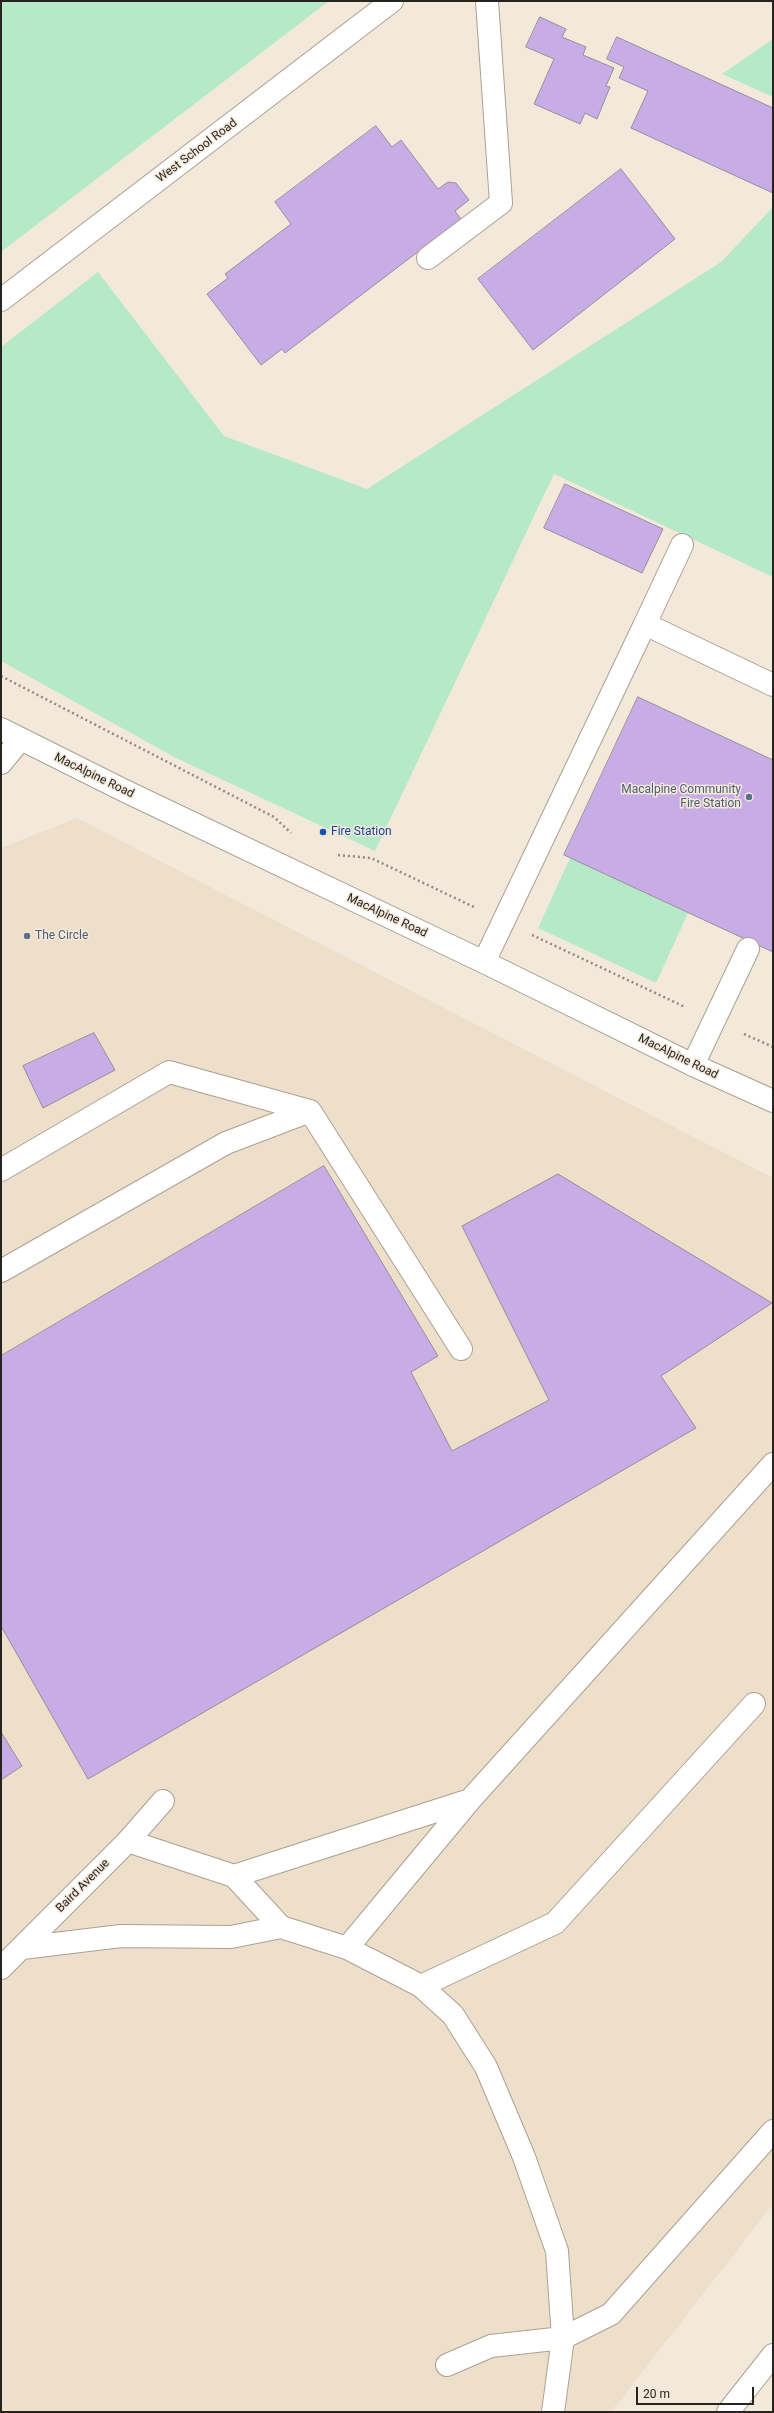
<!DOCTYPE html>
<style>
body{margin:0}
#map{position:relative;width:774px;height:2413px;overflow:hidden;background:#f3e9da;font-family:Roboto,sans-serif}
canvas{display:block}
.frame{position:absolute;inset:0;border:2px solid #27231e;pointer-events:none}
.scale{position:absolute;left:636px;top:2387px;width:118px;height:18px;box-sizing:border-box;border:2px solid #27231e;border-top:0;padding-left:5px;font-size:12px;line-height:14px;white-space:nowrap;color:#27231e;-webkit-text-stroke:3px #f3e9da;paint-order:stroke}
</style>
<div id="map">
<canvas width="774" height="2413"></canvas>
<div class="frame"></div>
<div class="scale">20 m</div>
</div>
<script>
const ctx = document.querySelector('canvas').getContext('2d');
ctx.lineJoin = 'round';
function fillPath(path, color) {
  ctx.fillStyle = color;
  ctx.fill(path, 'evenodd');
}
function stroke(path, color, width, dash) {
  ctx.strokeStyle = color;
  ctx.lineWidth = width;
  ctx.lineCap = dash ? 'butt' : 'round';
  ctx.setLineDash(dash || []);
  ctx.stroke(path);
}
function write(font, color, halo, rows, align = 'center') {
  ctx.font = font + ' Roboto,sans-serif';
  ctx.lineWidth = 3;
  ctx.setLineDash([]);
  ctx.textBaseline = 'middle';
  ctx.strokeStyle = halo;
  ctx.fillStyle = color;
  for (const [text, x, y, turn = 0] of rows) {
    ctx.save();
    ctx.translate(x, y);
    ctx.rotate((+turn || 0) * Math.PI / 180);
    ctx.textAlign = isNaN(turn) ? turn : align;
    if (halo) ctx.strokeText(text, 0, 0);
    ctx.fillText(text, 0, 0);
    ctx.restore();
  }
}
fillPath(new Path2D(`
 M77 818 773 1178V2204L611 2412H1V848Z`), '#eddfc9');
fillPath(new Path2D(`
 M1 1H329L1 252Z
 M773 39V97L722 74Z
 M773 207V577L554 474 375 851 176 758 1 661V347L98 272 224 436 367 489 721 262Z
 M570 858 688 913 656 983 538 928Z`), '#b6e9c8');
const building = new Path2D(`
 M540 17 566 29 562 37 586 47 583 55 614 68 606 86 610 87 597 119 585 113 580 124 534 104 554 59 526 47Z
 M617 37 773 108V193L631 128 648 91 619 78 624 67 607 59Z
 M376 126 392 147 401 140 438 189 448 182 456 183 469 200 455 211 461 219 285 353 282 349 261 365 207 294 228 278 225 274 291 224 275 202Z
 M621 169 675 239 533 350 478 279Z
 M565 484 663 529 642 573 544 528Z
 M638 697 773 760V952L564 855Z
 M94 1033 115 1070 43 1108 23 1066Z
 M324 1166 438 1356 411 1372 452 1451 549 1400 462 1226 558 1174 772 1303 661 1376 696 1428 88 1779 1 1626V1356Z
 M1 1732 22 1766 1 1780Z`);
fillPath(building, '#c8ace6');
stroke(building, '#958e9d', 1);
const lane = new Path2D(`
 M428 258 501 203 487 1
 M645 624 682 545
 M484 962 645 624 773 685
 M693 1065 748 949
 M1 1170 169 1072 310 1111
 M1 1271 226 1143 310 1111 461 1349
 M128 1841 234 1876 281 1927
 M234 1876 470 1800
 M22 1948 121 1936 231 1937 281 1927 347 1948 421 1986 453 2015 486 2067 524 2157 557 2251 563 2338 553 2412
 M347 1948 470 1800 773 1464
 M421 1986 555 1923 754 1704
 M447 2365 491 2346 563 2338 611 2314 773 2131`);
const street = new Path2D(`
 M1 300 392 1
 M1 1968 128 1841 163 1801`);
const secondary = new Path2D(`
 M1 729 125 791 484 962 693 1065 773 1101
 M1 763 20 740`);
const highway = new Path2D(`
 M728 2412 773 2355`);
stroke(lane, '#aaa193', 24);
stroke(street, '#aaa193', 24);
stroke(secondary, '#aaa193', 24);
stroke(highway, '#aaa193', 24);
stroke(new Path2D(`
 M1 676 274 817 291 833
 M338 855 371 858 474 907
 M532 935 685 1007
 M744 1034 773 1047`), '#918a80', 2.5, [2, 3]);
stroke(lane, '#fff', 22);
stroke(street, '#fff', 22);
stroke(secondary, '#fff', 22);
stroke(highway, '#fff', 22);
for (const [x, y, r, color] of [
 [749,797,4,"#5c6f8a"],
 [323,832,4,"#1a4fb4"],
 [27,936,4,"#5c6f8a"]
]) {
  const dot = new Path2D();
  dot.arc(x, y, r, 0, 2 * Math.PI);
  ctx.fillStyle = color;
  ctx.fill(dot);
  stroke(dot, '#f3e9da', 1.5);
}
write('12px', '#27231e', '#f3e9da', [
 ["West School Road",197,151,-37],
 ["MacAlpine Road",94,776,26],
 ["MacAlpine Road",387,916,25],
 ["MacAlpine Road",678,1057,26],
 ["Baird Avenue",83,1886,-45]
]);
write('12px', '#4e5e75', '#f3e9da', [
 ["Macalpine Community",741,790],
 ["Fire Station",741,804],
 ["The Circle",35,936,"left"]
], 'right');
write('12px', '#164399', '#f3e9da', [
 ["Fire Station",331,832]
], 'left');
</script>
